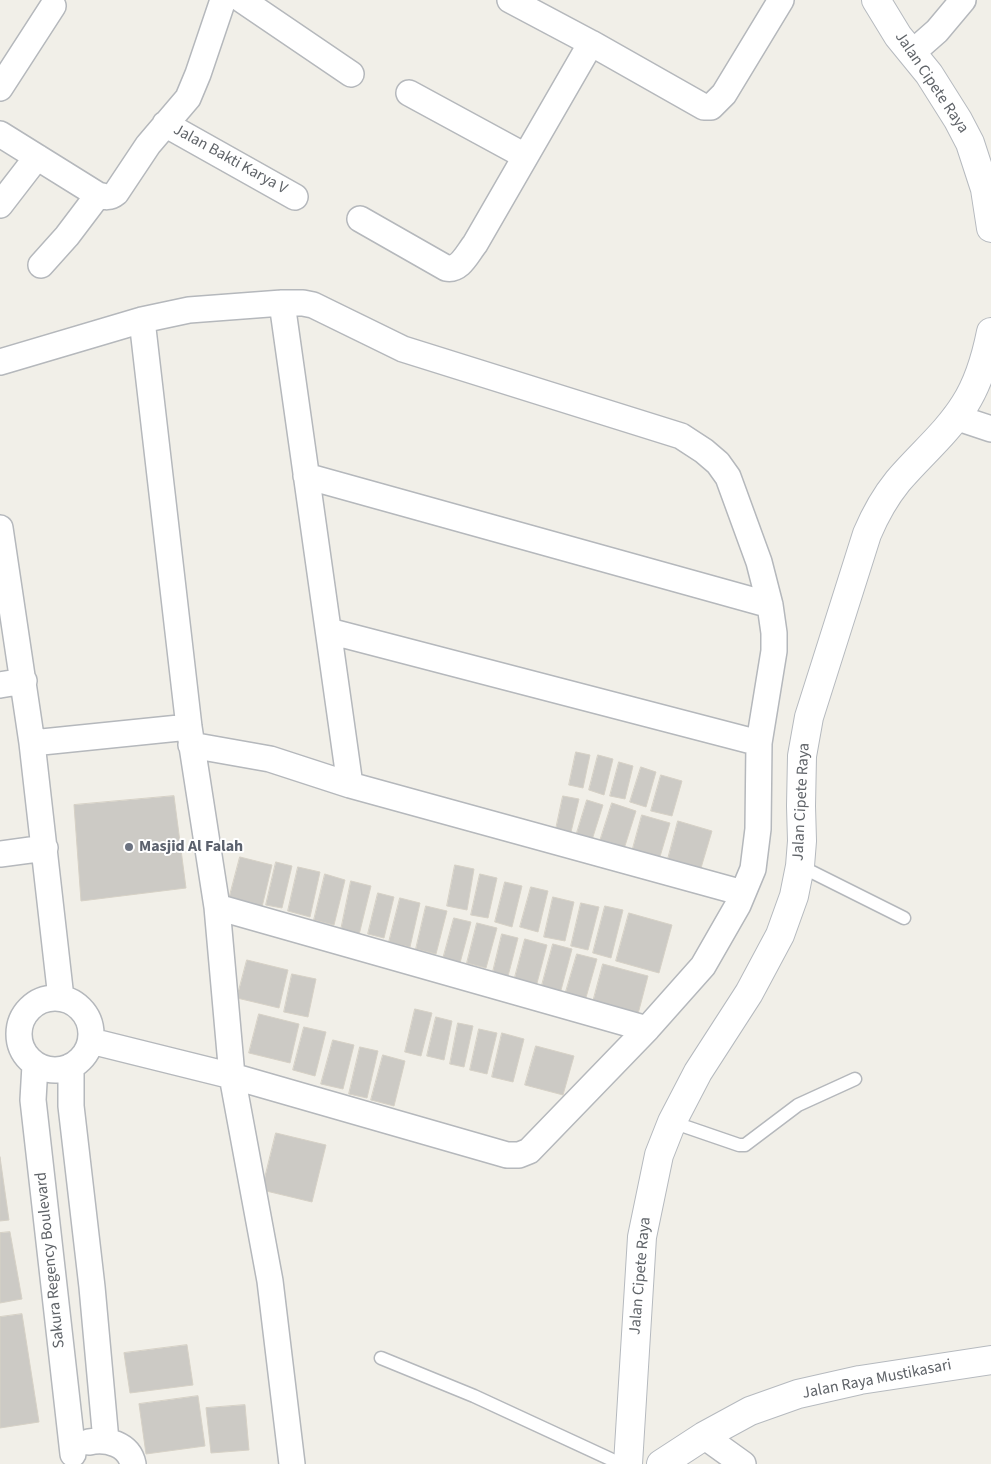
<!DOCTYPE html>
<style>
body{margin:0}
canvas{display:block;background:#f1efe8}
</style>
<canvas width="991" height="1464"></canvas>
<script>
const ctx = document.querySelector('canvas').getContext('2d');
ctx.lineJoin = 'round';
function fillPath(path, color) {
  ctx.fillStyle = color;
  ctx.fill(path, 'evenodd');
}
function stroke(path, color, width, dash) {
  ctx.strokeStyle = color;
  ctx.lineWidth = width;
  ctx.lineCap = dash ? 'butt' : 'round';
  ctx.setLineDash(dash || []);
  ctx.stroke(path);
}
function write(font, color, halo, rows, align = 'center') {
  ctx.font = font + ' "Source Sans 3",sans-serif';
  ctx.lineWidth = 4;
  ctx.setLineDash([]);
  ctx.textBaseline = 'middle';
  ctx.strokeStyle = halo;
  ctx.fillStyle = color;
  for (const [text, x, y, turn = 0] of rows) {
    ctx.save();
    ctx.translate(x, y);
    ctx.rotate((+turn || 0) * Math.PI / 180);
    ctx.textAlign = isNaN(turn) ? turn : align;
    if (halo) ctx.strokeText(text, 0, 0);
    ctx.fillText(text, 0, 0);
    ctx.restore();
  }
}
const building = new Path2D(`
 M576 752 590 755 583 788 569 785Z
 M598 755 613 759 604 795 589 790Z
 M619 762 633 766 625 799 610 796Z
 M641 767 656 772 646 807 630 802Z
 M661 775 682 781 672 816 651 811Z
 M174 796 186 888 81 901 74 805Z
 M563 796 579 799 571 832 556 829Z
 M587 800 603 805 592 840 576 836Z
 M612 803 636 811 624 849 600 841Z
 M642 815 670 823 659 860 632 852Z
 M678 821 712 831 701 868 668 859Z
 M240 857 272 865 262 907 229 899Z
 M276 862 292 866 282 908 266 905Z
 M455 865 474 869 467 910 447 906Z
 M298 867 320 872 310 917 288 911Z
 M325 874 345 880 334 925 314 920Z
 M480 874 497 878 488 918 471 915Z
 M351 881 371 886 359 935 341 930Z
 M505 882 522 886 512 927 495 922Z
 M531 887 548 891 538 932 520 927Z
 M378 893 394 897 384 938 368 934Z
 M553 897 574 902 565 941 544 937Z
 M400 898 420 903 410 947 389 942Z
 M581 903 599 907 588 950 571 946Z
 M426 906 447 911 436 954 416 949Z
 M605 906 623 910 611 958 593 953Z
 M629 913 672 925 659 973 616 961Z
 M454 918 471 922 460 963 443 959Z
 M477 923 497 928 486 968 467 963Z
 M502 934 518 938 507 980 492 976Z
 M525 939 547 945 536 987 514 981Z
 M553 944 572 949 560 994 541 989Z
 M577 954 597 959 585 1001 565 995Z
 M247 960 288 970 279 1008 237 998Z
 M603 964 648 976 638 1014 593 1002Z
 M292 974 316 979 308 1017 284 1012Z
 M415 1009 432 1013 421 1056 405 1052Z
 M259 1014 299 1024 290 1063 249 1053Z
 M436 1017 452 1021 444 1060 427 1056Z
 M458 1023 473 1026 464 1067 450 1064Z
 M304 1027 326 1032 315 1076 293 1070Z
 M479 1029 497 1033 487 1074 470 1070Z
 M502 1033 524 1039 513 1082 492 1077Z
 M333 1040 354 1045 343 1089 321 1084Z
 M536 1046 574 1056 563 1095 525 1085Z
 M360 1047 378 1051 367 1098 349 1094Z
 M383 1055 405 1061 394 1106 371 1100Z
 M276 1133 326 1145 312 1202 262 1190Z
 M0 1157 9 1220 0 1221Z
 M10 1232 22 1299 0 1303V1233Z
 M22 1314 39 1422 0 1428V1317Z
 M187 1345 193 1385 130 1393 124 1353Z
 M198 1396 205 1446 146 1454 139 1404Z
 M245 1405 249 1450 211 1453 206 1408Z`);
fillPath(building, '#cccac5');
stroke(building, '#d6d1c6', 1);
const service = new Path2D(`
 M800 866 904 918
 M672 1122 739 1145H745L798 1105 855 1079
 M381 1358 474 1396 621 1464`);
const minor = new Path2D(`
 M242 0 351 74
 M510 0 591 43
 M912 53 937 31 963 0
 M0 88 53 6
 M409 93 525 156
 M165 124 295 197
 M0 134 98 195C105 197 110 198 116 193L148 145 188 98 198 74 223 0
 M0 205 37 157
 M360 219 446 268C460 271 467 254 475 244L591 43 704 107H711L724 94 781 0
 M41 265 67 236 98 195
 M282 303 350 785
 M142 320 189 727 217 907 232 1076 270 1281 292 1464
 M0 362 142 320 189 310 282 303H303L313 305 403 349 681 436 704 451 718 463 728 477 759 562 770 605 774 633V651L759 743 758 829 753 869 738 905 703 966 647 1029 529 1151 519 1155H507L232 1076 91 1041
 M955 417 991 429
 M306 476 770 605
 M0 528 32 743 61 998
 M329 631 759 743
 M0 685 24 681
 M32 743 189 727
 M191 745 270 759 350 785 743 893
 M0 854 45 848
 M217 907 647 1029
 M19 1034a36 36 0 1 1 72 0a36 36 0 1 1-72 0Z
 M35 1065 33 1100 73 1454
 M71 1066V1106L92 1287 106 1441
 M704 1436 743 1464
 M89 1442C106 1438 129 1444 133 1464`);
const secondary = new Path2D(`
 M876 0 898 36 929 74 958 120 970 143 985 189 991 228
 M628 1464 642 1237 659 1155 672 1122 698 1072 749 993 780 935 794 896 800 866 802 841 801 806 802 756 809 717 867 534C875 515 885 497 898 481 920 455 947 433 965 404 979 382 986 357 991 332
 M661 1464 704 1436 750 1411 798 1394 860 1380 991 1360`);
stroke(service, '#b5b8bc', 15);
stroke(minor, '#b5b8bc', 28);
stroke(secondary, '#b6babf', 30);
stroke(service, '#fff', 12);
stroke(minor, '#fff', 25);
stroke(secondary, '#fff', 28);
for (const [x, y, r, color] of [
 [129,847,5,"#6b7280"]
]) {
  const dot = new Path2D();
  dot.arc(x, y, r, 0, 2 * Math.PI);
  ctx.fillStyle = color;
  ctx.fill(dot);
  stroke(dot, '#fff', 2);
}
write('16px', '#5f6368', '#fff', [
 ["Jalan Cipete Raya",931,83,56],
 ["Jalan Bakti Karya V",230,160,29],
 ["Jalan Cipete Raya",802,802,-87],
 ["Sakura Regency Boulevard",51,1260,-96],
 ["Jalan Cipete Raya",641,1276,-85],
 ["Jalan Raya Mustikasari",877,1380,-11]
]);
write('bold 16px', '#5b616d', '#fff', [
 ["Masjid Al Falah",139,847]
], 'left');
</script>
